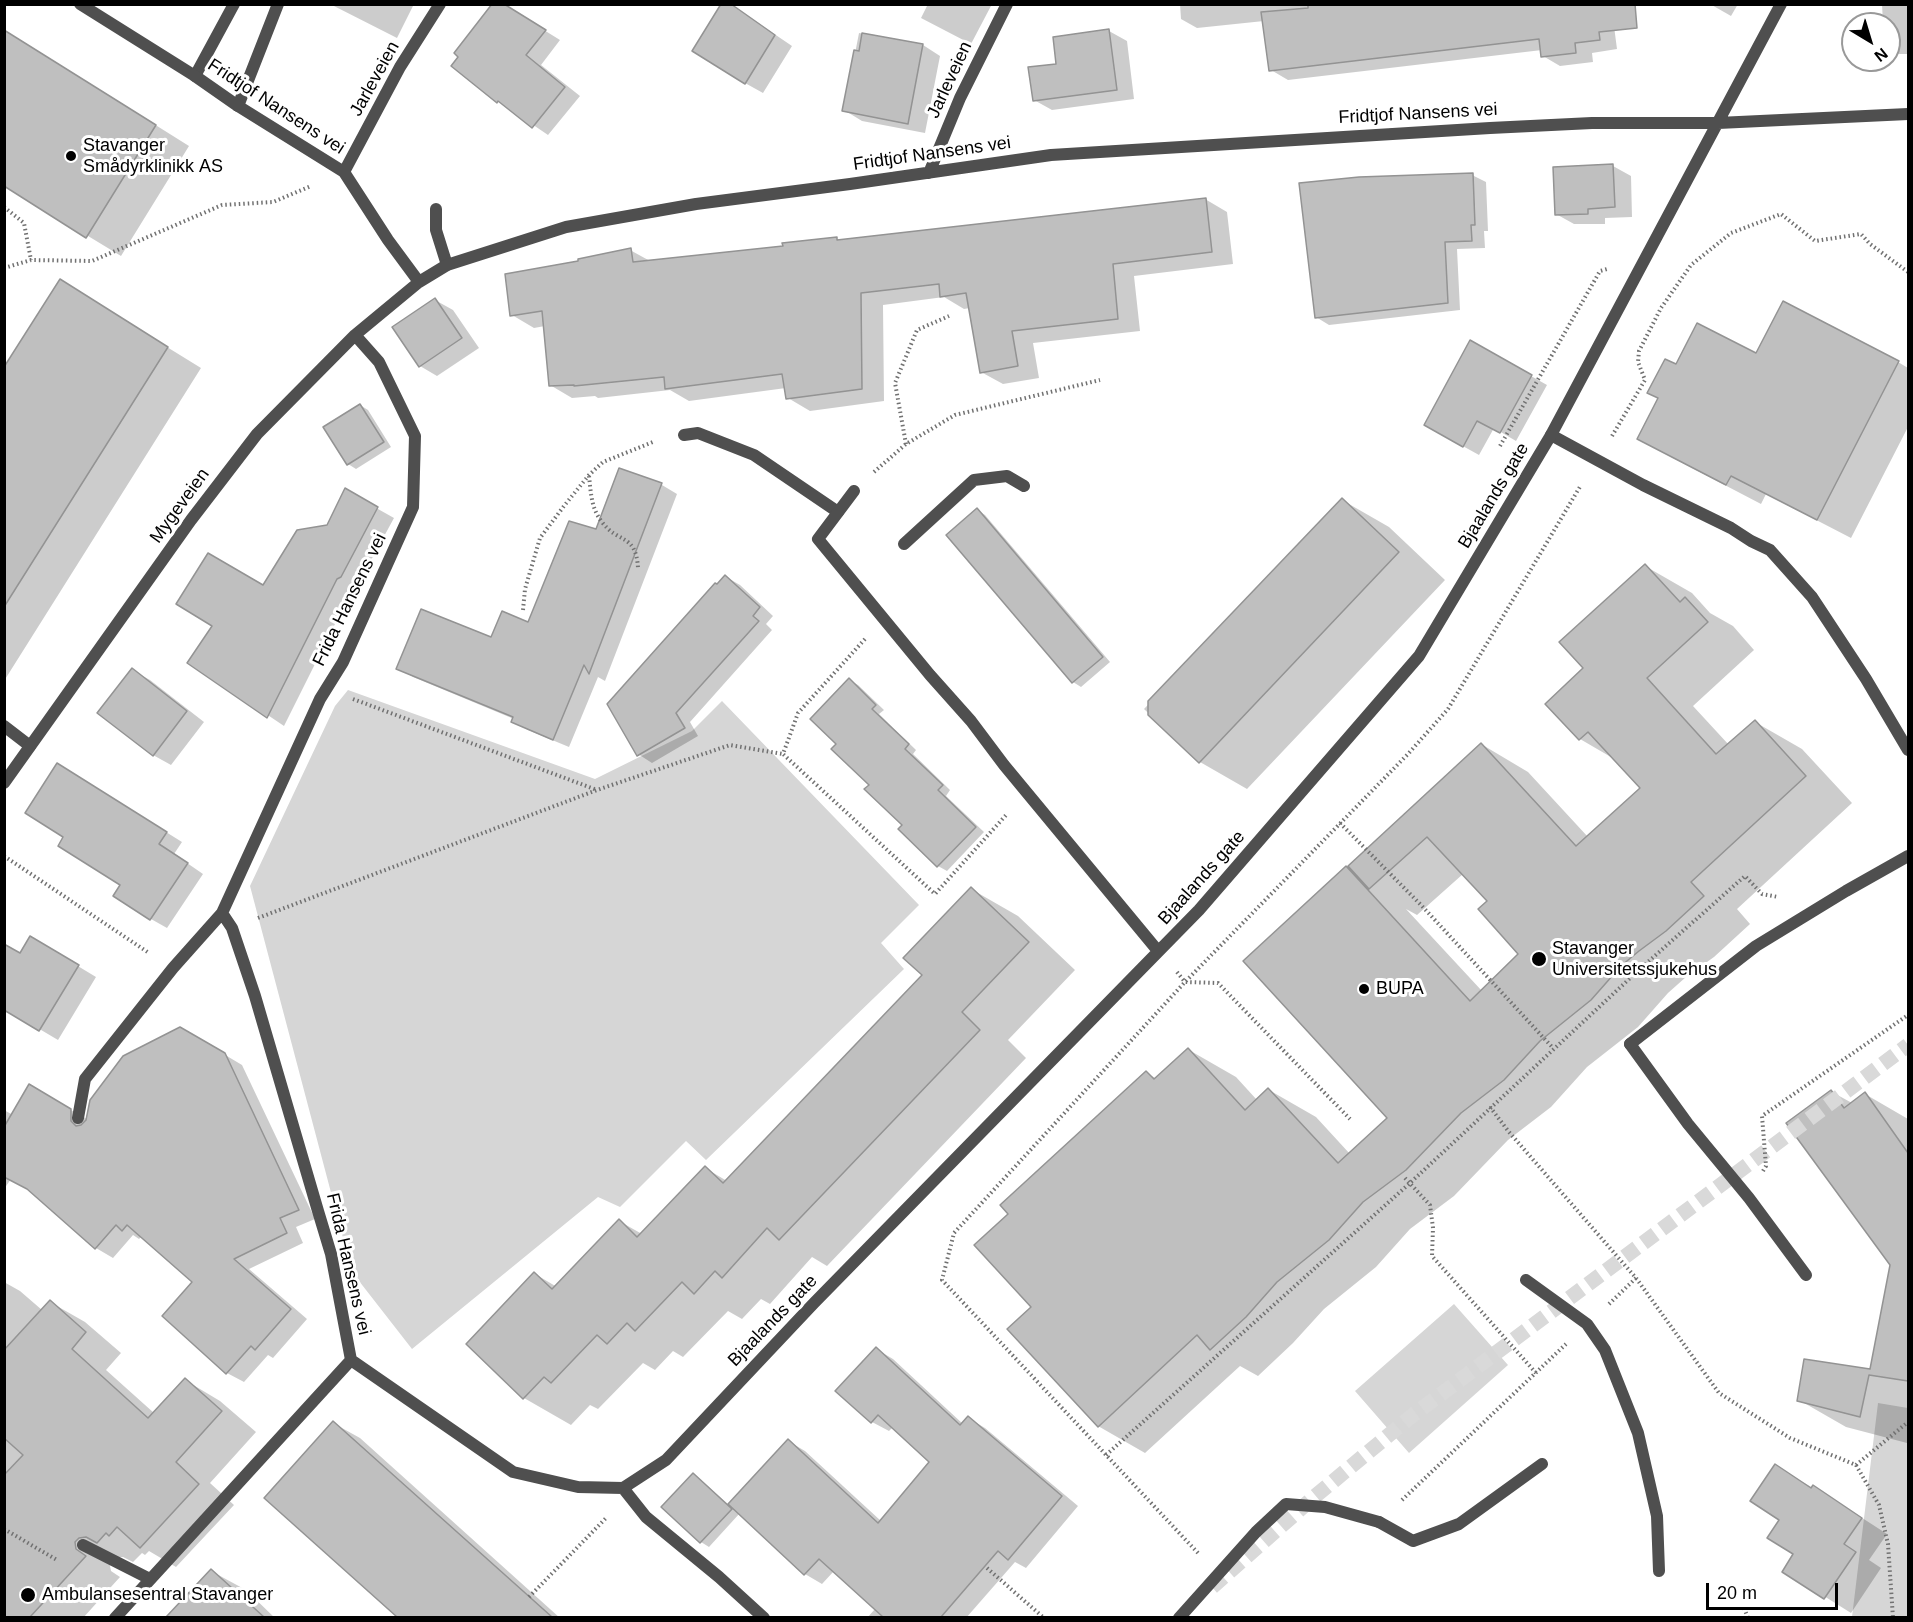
<!DOCTYPE html>
<meta charset="utf-8">
<style>
body{margin:0}
#map{position:relative;width:1913px;height:1622px;overflow:hidden;background:#fff;font-family:Helvetica,sans-serif}
canvas{display:block}
.frame{position:absolute;inset:0;border:6px solid #000;pointer-events:none}
.north{position:absolute;left:1841px;top:12px;width:60px;height:60px;box-sizing:border-box;background:#fff;border:2px solid #999;border-radius:50%;rotate:142deg;font-size:16px;font-weight:700;line-height:24px;text-align:center;color:#000}
.north::after{content:'';display:block;margin:auto;width:21px;height:27px;background:#000;clip-path:polygon(50% 0,100% 100%,50% 72%,0 100%)}
.scale{position:absolute;left:1706px;top:1583px;width:132px;height:27px;box-sizing:border-box;border:3px solid #000;border-top:0;padding-left:8px;font-size:18px;line-height:21px;white-space:nowrap;color:#000;-webkit-text-stroke:4px #fff;paint-order:stroke}
</style>
<div id="map">
<canvas width="1913" height="1622"></canvas>
<div class="frame"></div>
<div class="north">N</div>
<div class="scale">20 m</div>
</div>
<script>
const ctx = document.querySelector('canvas').getContext('2d');
ctx.lineJoin = 'round';
function fillPath(path, color) {
  ctx.fillStyle = color;
  ctx.fill(path, 'evenodd');
}
function stroke(path, color, width, dash) {
  ctx.strokeStyle = color;
  ctx.lineWidth = width;
  ctx.lineCap = dash ? 'butt' : 'round';
  ctx.setLineDash(dash || []);
  ctx.stroke(path);
}
function write(font, color, halo, rows, align = 'center') {
  ctx.font = font + ' Helvetica,sans-serif';
  ctx.lineWidth = 6;
  ctx.setLineDash([]);
  ctx.textBaseline = 'middle';
  ctx.strokeStyle = halo;
  ctx.fillStyle = color;
  for (const [text, x, y, turn = 0] of rows) {
    ctx.save();
    ctx.translate(x, y);
    ctx.rotate((+turn || 0) * Math.PI / 180);
    ctx.textAlign = isNaN(turn) ? turn : align;
    if (halo) ctx.strokeText(text, 0, 0);
    ctx.fillText(text, 0, 0);
    ctx.restore();
  }
}
fillPath(new Path2D(`
 M348 690 595 779 692 731 722 701 919 905 881 943 904 969 706 1160 686 1141 620 1207 598 1197 412 1349 352 1272 250 886 335 706Z
 M1454 1304 1508 1365 1409 1453 1355 1391Z
 M1878 1403 1908 1408V1617H1852Z`), '#d6d6d6');
fillPath(new Path2D(`
 M330 4H414L397 38Z
 M502 4 560 40 541 65 580 96 548 135 498 101Z
 M928 4H992L971 44 921 18Z
 M1180 4H1600L1612 11 1617 49 1592 53 1593 62 1560 66 1543 56 1542 50 1288 80 1271 70 1264 21 1197 28 1181 19Z
 M1710 4H1738L1731 16Z
 M1882 4H1908V54H1899L1889 49V24H1883Z
 M742 12 792 46 763 93 745 83Z
 M4 30 189 146 121 256 4 185Z
 M1109 31 1127 41 1134 99 1052 110 1034 100 1058 65Z
 M859 33 923 45 940 56 925 133 862 121 844 110Z
 M1613 166 1631 176 1632 217 1605 218V224H1574L1556 214Z
 M1472 175 1486 182 1488 231H1484L1485 248 1457 249 1460 310 1329 325 1316 317Z
 M1205 199 1227 212 1233 264 1134 276 1140 331 1033 343 1039 378 1003 384 981 372 970 308 964 309 944 297 883 305 884 401 810 411 788 398 786 388 689 401 670 390 598 398 595 396 572 398 550 385 545 326 534 328 512 315 580 262 630 250 650 261 784 248 837 239 841 241Z
 M60 281 201 368 4 681V370Z
 M435 300 453 310 479 348 437 376 420 366Z
 M1757 355 1898 362 1908 368V427L1851 538 1766 494 1761 504 1673 458 1639 438 1676 366Z
 M1531 376 1547 385 1516 441 1494 428 1479 455 1441 434Z
 M360 405 368 410 391 447 356 469 348 464Z
 M620 470 662 485 677 494 605 681 598 677 569 747 528 730 513 721 514 719 413 677 398 668 491 639 529 624 597 531Z
 M346 491 394 518 357 586 353 588 284 726 189 662 328 526Z
 M1342 500 1389 527 1445 580 1247 789 1200 762 1144 709Z
 M977 510 985 515 1110 662 1081 687 1073 682Z
 M1645 566 1692 593 1710 613 1733 626 1754 650 1693 706 1729 745 1755 722 1802 749 1852 803 1737 909 1750 924 1714 957 1686 977 1668 993 1638 1027 1587 1067 1551 1107 1508 1140 1454 1196 1410 1229 1376 1267 1324 1309 1293 1343 1258 1376 1240 1366 1145 1453 1098 1426 1033 1307 1010 1214 1146 1073 1157 1079 1189 1050 1236 1077 1257 1100 1269 1090 1316 1117 1350 1154 1389 1118 1346 868 1357 874 1481 744 1528 772 1588 837 1642 788 1616 760 1580 739 1585 669ZM1463 874 1489 901 1520 954 1482 991 1406 909 1417 915Z
 M726 577 740 585 773 616 766 624 772 630 690 722 698 736 652 763 638 754 718 586Z
 M132 670 150 680 204 722 171 765 153 755Z
 M849 680 858 685 884 710 879 714 916 750 913 754 950 790 946 796 984 832 947 871 938 866 900 829 904 825 838 744Z
 M73 774 182 842 174 854 203 874 167 928 151 919 122 884 65 837Z
 M971 889 1018 916 1075 970 1008 1040 1026 1058 827 1266 812 1257 770 1304 761 1299 742 1319 728 1311 683 1357 673 1351 655 1370 643 1363 598 1409 590 1405 571 1425 524 1398 535 1274 557 1287 619 1221 642 1234 705 1168 727 1181 924 975Z
 M48 948 96 977 58 1040 4 1008 20 955Z
 M180 1028 242 1065 315 1219 296 1227 303 1243 249 1269 307 1319 273 1358 268 1355 244 1382 227 1373 194 1282 142 1236 139 1239 133 1235 113 1258 96 1248 28 1188 11 1179 4 1189V1110L13 1115 29 1087 87 1119Z
 M1832 1092 1852 1103 1865 1094 1908 1119V1287L1788 1123Z
 M4 1282 20 1291 42 1310 50 1302 85 1322 121 1353 106 1370 154 1413 185 1380 220 1401 256 1432 210 1483 234 1505 176 1567 149 1551 145 1555 142 1553 133 1562 123 1557 113 1558 110 1566 111 1571 120 1577 83 1618H4Z
 M1880 1324 1908 1328V1435L1907 1443 1846 1427 1799 1400 1871 1371Z
 M876 1349 893 1359 963 1424 968 1418 985 1428 1078 1506 1026 1568 1015 1562 966 1618H867L875 1609 834 1571 822 1584 805 1574 740 1513 709 1547 701 1542 693 1475 701 1480 729 1505 788 1441 805 1451 881 1521 932 1462 893 1427 889 1431 872 1422Z
 M333 1423 360 1438 560 1618H399L267 1498Z
 M1775 1466 1839 1503 1887 1534 1869 1560 1881 1568 1851 1613 1784 1571 1795 1554 1781 1520Z
 M211 1571 246 1590 275 1618H168Z`), '#0003');
const building = new Path2D(`
 M492 4H504L546 30 526 55 565 87 532 128 498 101 497 103 451 66 458 57 454 53Z
 M721 4H731L775 35 745 84 692 51Z
 M1308 4H1635L1637 28 1599 32 1600 40 1575 43 1576 53 1541 57 1539 39 1269 71 1261 12 1308 8Z
 M1109 29 1117 90 1033 101 1028 67 1056 64 1053 37Z
 M4 30 156 125 86 238 4 186Z
 M862 33 923 44 908 124 842 111 854 50 859 51Z
 M1613 164 1615 207 1588 209V214L1555 215 1553 167Z
 M1473 173 1475 225H1471L1472 241 1445 242 1448 303 1315 318 1299 183 1359 177Z
 M1206 198 1212 252 1113 264 1118 319 1012 331 1018 366 980 373 966 293 940 297 939 284 861 293 862 389 786 399 782 374 665 389 664 377 574 386V385L549 386 542 311 510 316 505 274 578 261V259L631 248 633 262 783 246 782 243 837 237V240Z
 M60 279 168 347 4 607V367Z
 M435 298 462 338 419 367 392 327Z
 M1783 301 1899 361 1817 520 1731 476 1726 485 1637 439 1658 398 1647 393 1665 359 1676 364 1697 323 1756 353Z
 M1470 340 1532 375 1500 433 1477 421 1463 447 1424 425Z
 M360 404 384 442 347 465 323 427Z
 M619 468 662 483 589 674 584 665 553 740 511 722 513 717 396 669 421 609 491 637 502 611 528 622 569 521 596 529Z
 M345 488 378 507 341 577 337 579 267 718 187 663 212 626 176 604 208 553 263 585 297 530 327 525Z
 M1342 498 1399 552 1199 763 1148 715V701Z
 M977 508 1103 657 1072 683 946 535Z
 M1645 564 1680 602 1685 597 1708 622 1647 678 1716 754 1755 720 1806 776 1691 882 1704 896 1666 931 1639 951 1621 966 1591 1000 1540 1041 1504 1080 1461 1113 1406 1170 1363 1202 1329 1240 1277 1282 1246 1317 1210 1350 1197 1335 1098 1427 1007 1329 1031 1307 974 1245 1008 1214 1000 1205 1146 1071 1154 1079 1188 1048 1245 1110 1268 1088 1338 1163 1387 1118 1243 961 1346 866 1470 1001 1518 954 1478 909 1487 901 1427 837 1369 889 1348 866 1481 743 1576 846 1640 788 1588 732 1579 740 1545 704 1583 668 1559 642Z
 M725 575 760 607 753 616 759 621 676 713 685 728 637 756 607 704 715 583 717 584Z
 M132 668 187 711 153 756 97 713Z
 M849 678 876 705 872 709 909 744 905 749 943 785 938 790 976 827 937 867 898 829 902 825 864 789 869 785 831 749 836 744 810 719Z
 M57 763 167 832 159 844 188 863 150 920 113 896 120 885 58 846 63 837 25 813Z
 M971 887 1029 942 962 1012 980 1030 779 1240 767 1228 722 1278 715 1271 694 1294 682 1282 635 1331 627 1323 607 1344 597 1335 551 1383 544 1377 523 1399 466 1344 534 1272 552 1289 619 1219 637 1237 705 1166 723 1183 922 975 903 958Z
 M30 936 79 965 39 1031 4 1010V944L20 953Z
 M180 1027 225 1053 299 1210 280 1218 287 1233 234 1259 291 1309 255 1350 251 1346 226 1374 162 1316 192 1282 127 1225 122 1231 116 1225 95 1249 27 1189 4 1177V1127L29 1084 71 1109V1121L76 1126 81 1125 86 1120 90 1100 123 1056Z
 M1831 1090 1844 1108 1865 1092 1908 1153V1381L1869 1375 1860 1417 1797 1401 1804 1359 1870 1369 1890 1265 1786 1123Z
 M50 1300 86 1332 72 1349 148 1418 185 1378 222 1411 176 1462 199 1484 140 1548 117 1527 109 1536 106 1533 97 1543 86 1537 79 1538 75 1542 76 1549 86 1556 30 1617H4V1475L23 1455 4 1438V1350Z
 M876 1347 960 1425 968 1416 1062 1496 1008 1560 998 1551 941 1617H883L819 1559 804 1575 728 1504 788 1439 878 1523 929 1462 878 1415 871 1423 835 1391Z
 M333 1421 552 1617H397L264 1498Z
 M1775 1464 1811 1488 1813 1485 1862 1518 1844 1544 1856 1552 1824 1599 1782 1572 1793 1554 1767 1538 1779 1520 1750 1501Z
 M693 1473 732 1509 700 1543 661 1507Z
 M211 1569 264 1617H166Z`);
fillPath(building, '#bfbfbf');
stroke(building, '#939393', 1.5);
stroke(new Path2D(`
 M1212 1587 1313 1498 1413 1415 1908 1045`), '#d9d9d9', 15, [15, 8]);
stroke(new Path2D(`
 M4 207 24 223 31 260
 M4 268 31 260 92 261 222 205 273 202 311 186
 M1612 436 1645 380 1638 362 1639 351 1661 308 1691 265 1731 233 1781 214 1815 241 1861 234 1870 244 1908 272
 M906 444 895 383 917 330 949 316
 M1500 446 1600 271 1607 269
 M874 472 906 444 955 415 1100 380
 M589 476C591 493 591 508 602 522 618 544 636 533 638 568
 M523 610 525 589 540 538 564 506 589 475 603 462 653 442
 M865 639 798 713 783 754 935 894 1007 814
 M353 699 597 790
 M1340 823 1422 906 1553 1048
 M4 856 149 953
 M258 918 597 790 730 745 783 754
 M1177 972 1185 982 1218 983 1350 1119
 M1490 1107 1509 1132 1636 1278 1719 1393 1790 1438 1856 1465 1908 1422
 M1763 1171 1766 1166 1762 1116 1908 1015
 M1405 1178 1430 1205 1433 1228 1432 1256 1536 1373
 M1609 1304 1636 1278
 M1106 1455 1410 1183 1641 968 1745 876 1762 894 1778 897
 M1856 1465 1879 1505 1888 1544 1893 1618
 M1402 1500 1566 1344
 M4 1529 57 1560
 M1198 1553 942 1280 954 1233 1185 982 1408 754 1448 709 1581 485
 M987 1568 1044 1618
 M529 1597 607 1517
 M1744 1608 1748 1618`), '#717171', 4, [1.5, 3]);
stroke(new Path2D(`
 M195 76 234 4
 M238 106 278 4
 M436 209V230L447 265
 M684 435 698 433 754 455 838 512
 M1551 435 1643 485 1731 528 1751 541 1770 550 1812 597 1866 679 1908 750
 M904 544 974 480 1007 476 1024 486
 M4 726 30 746
 M1630 1044 1688 1124 1749 1198 1806 1275
 M1526 1280 1587 1324 1605 1350 1638 1433 1657 1516 1659 1571
 M1379 1522 1413 1541 1459 1524 1542 1464
 M83 1545 150 1579`), '#4f4f4f', 12);
stroke(new Path2D(`
 M80 4 195 76 238 106 344 172 388 240 419 282
 M344 172 400 67 440 4
 M929 173 960 98 1007 4
 M854 491 818 539 930 675 971 721 1004 765 1158 951
 M4 783 191 520 257 434 355 335 419 282 447 265 566 227 696 204 850 184 1051 155 1490 128 1592 123H1718L1908 114
 M222 913 232 928 255 996 318 1211 331 1254 351 1360
 M1630 1044 1756 946 1846 891 1908 856
 M78 1118 85 1079 173 968 222 913 320 699 343 662 413 507 415 436 379 362 355 335
 M351 1360 513 1472 578 1487 623 1488 666 1460 814 1303 1199 910 1419 656 1551 435 1781 4
 M623 1488 646 1517 719 1577 764 1618
 M115 1618 351 1360
 M1179 1618 1256 1532 1286 1504 1325 1507 1379 1522`), '#4f4f4f', 12);
for (const [x, y, r, color] of [
 [71,156,6,"#000"],
 [1539,959,8,"#000"],
 [1364,989,6,"#000"],
 [28,1595,8,"#000"]
]) {
  const dot = new Path2D();
  dot.arc(x, y, r, 0, 2 * Math.PI);
  ctx.fillStyle = color;
  ctx.fill(dot);
  stroke(dot, '#fff', 2);
}
write('18px', '#000', '#fff', [
 ["Jarleveien",375,79,-61],
 ["Jarleveien",950,80,-65],
 ["Fridtjof Nansens vei",276,107,33],
 ["Fridtjof Nansens vei",1418,114,-3],
 ["Fridtjof Nansens vei",932,154,-8],
 ["Bjaalands gate",1494,496,-59],
 ["Mygeveien",180,506,-54],
 ["Frida Hansens vei",350,600,-64],
 ["Bjaalands gate",1202,878,-48],
 ["Frida Hansens vei",348,1264,77],
 ["Bjaalands gate",773,1321,-46]
]);
write('18px', '#000', '#fff', [
 ["Stavanger",83,146],
 ["Smådyrklinikk AS",83,167],
 ["Stavanger",1552,949],
 ["Universitetssjukehus",1552,970],
 ["BUPA",1376,989],
 ["Ambulansesentral Stavanger",42,1595]
], 'left');
</script>
